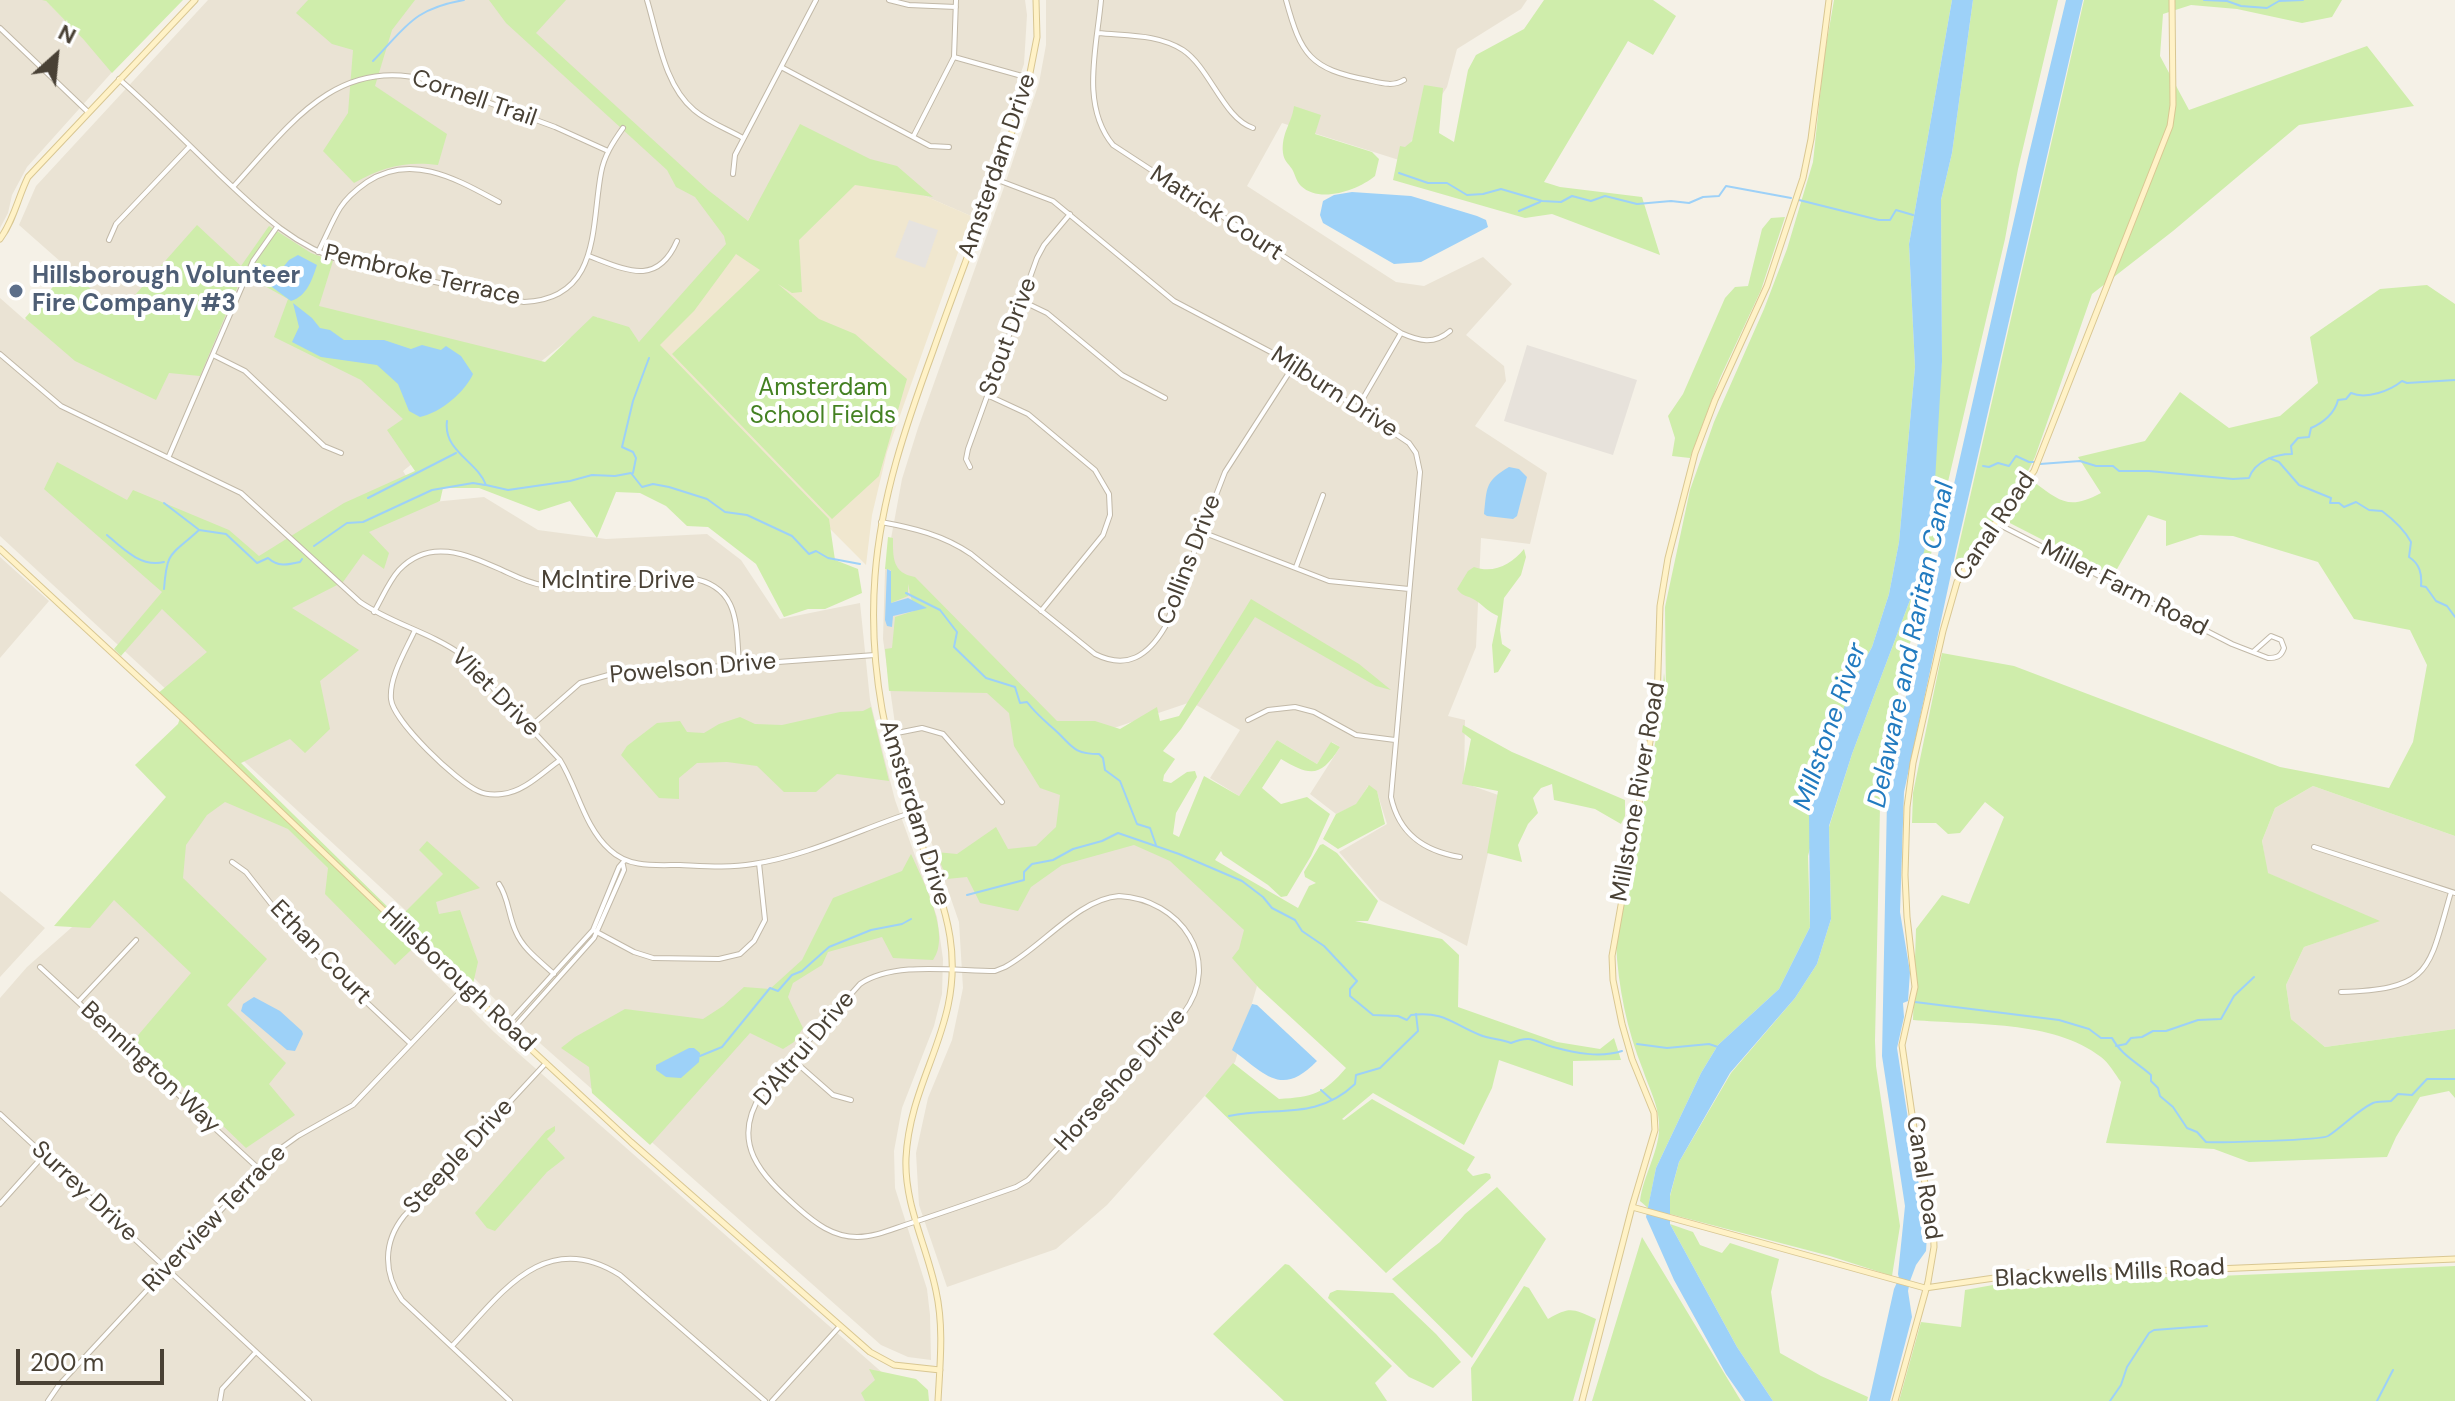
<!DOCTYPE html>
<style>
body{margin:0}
#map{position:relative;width:2455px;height:1401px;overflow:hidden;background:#f5f1e7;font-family:"DM Sans",sans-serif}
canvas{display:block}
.north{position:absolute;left:16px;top:16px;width:80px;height:80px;-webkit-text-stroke:6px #fff;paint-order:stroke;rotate:27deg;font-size:22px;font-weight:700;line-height:32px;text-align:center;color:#494135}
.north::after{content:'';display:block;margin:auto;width:28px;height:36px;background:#494135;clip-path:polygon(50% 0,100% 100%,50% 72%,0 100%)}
.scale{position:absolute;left:16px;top:1349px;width:148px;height:36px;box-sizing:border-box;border:4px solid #494135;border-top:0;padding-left:10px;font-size:24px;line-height:28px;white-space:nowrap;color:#494135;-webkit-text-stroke:6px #fff;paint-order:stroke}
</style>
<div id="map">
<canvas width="2455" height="1401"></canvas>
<div class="north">N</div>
<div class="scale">200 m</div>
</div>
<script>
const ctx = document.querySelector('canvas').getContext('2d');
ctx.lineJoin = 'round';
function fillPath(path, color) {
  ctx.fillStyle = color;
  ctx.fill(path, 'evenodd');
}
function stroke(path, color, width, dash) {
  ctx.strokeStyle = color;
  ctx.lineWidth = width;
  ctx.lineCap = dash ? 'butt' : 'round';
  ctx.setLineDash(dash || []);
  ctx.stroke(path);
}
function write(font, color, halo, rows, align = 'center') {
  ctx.font = font + ' "DM Sans",sans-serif';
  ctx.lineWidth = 8;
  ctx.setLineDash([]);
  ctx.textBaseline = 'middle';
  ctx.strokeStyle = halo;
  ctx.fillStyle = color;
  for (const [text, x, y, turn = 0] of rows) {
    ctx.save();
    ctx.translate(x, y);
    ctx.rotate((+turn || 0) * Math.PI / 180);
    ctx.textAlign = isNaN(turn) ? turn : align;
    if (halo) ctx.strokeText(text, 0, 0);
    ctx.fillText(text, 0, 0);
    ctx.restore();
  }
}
fillPath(new Path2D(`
 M0 0H45L114 70 27 167 12 195 8 213 0 228Z
 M208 0H1025L1027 15 1024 64 971 216 798 141 736 239 650 348 597 317 403 471 423 503 484 497 538 530 606 539 707 534 741 560 780 619 860 603 870 700 878 733 895 800 937 917 943 959 942 994 934 1026 902 1108 894 1151 895 1188 927 1289 930 1315 931 1360 908 1357 881 1345 524 1029 429 932 0 536V298L25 320 70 270 19 225 36 186Z
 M1046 0H1527L1521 9 1457 49 1447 87 1399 160 1282 123 1247 186 1396 282 1424 286 1483 257 1512 284 1466 335 1504 366 1506 381 1475 426 1547 473 1530 544 1481 538 1476 647 1448 716 1465 720 1464 783 1501 796 1467 946 1380 900 1339 852 1387 824 1377 792 1368 786 1356 805 1336 814 1310 794 1340 747 1332 742 1317 764 1277 740 1239 796 1210 778 1240 730 1191 702 1108 730 1132 842 1174 859 1243 921 1257 986 1235 1062 1107 1205 1056 1249 947 1287 919 1205 916 1153 928 1098 952 1040 963 988 959 922 903 760 895 724 883 639 885 571 902 479 918 428 1003 190 1039 83 1046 45Z
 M0 557 49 601 0 658Z
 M239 779 494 1032 885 1375 902 1401H0V998L27 967Z
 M2313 786 2455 836V1029L2325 1047 2291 1019 2286 985 2304 947 2378 921 2267 873 2262 841 2275 808Z
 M0 891 45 928 0 977Z`), '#eae3d4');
fillPath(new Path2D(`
 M1527 345 1637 380 1613 455 1504 421Z`), '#e7e2db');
fillPath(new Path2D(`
 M798 141 971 216 887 452 872 515 866 565 650 348 736 239Z`), '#f0e7cf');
fillPath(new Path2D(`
 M42 0H183L112 73 84 40 46 1Z
 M308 0H415L392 30 375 86 447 134 438 165C405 161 383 167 354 183L323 151 348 113 353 50 332 44 296 13Z
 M489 0H566L536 33 708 190 748 221 800 124 870 159 897 166 933 197 855 185 799 240 802 292 792 293 778 284 819 319 855 334 907 379 879 476 832 519 672 354 760 270 736 254 694 311 660 345 829 519 835 560 858 569 862 593 825 609H808L784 617 756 564 708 527 687 526 666 506 640 493 616 492 597 538 570 501 539 511 479 488H443L440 501 369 532 389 553 384 569 363 554 343 582 292 608 359 650 320 681 330 729 305 753 290 739 241 763 399 918 443 874 419 850 427 841 480 888 436 902 439 914 460 910 478 962 473 984 424 938 395 965 325 894 328 868 288 829 225 802 207 815 186 845 183 878 267 959 227 1005 286 1063 269 1084 295 1115 246 1148 134 1040 191 973 114 900 90 928 54 926 166 797 135 765 178 724 180 718 156 695 207 652 162 609 121 656 114 649 162 592 44 489 57 462 127 500 133 490 229 530 259 556 344 503 415 471 387 430 403 419 361 380 274 337 288 299 243 274 200 376 169 373 156 400 75 361 25 318 69 269 116 312H120L197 225 241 266 269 226 311 253 333 261 319 306 545 362 593 316 629 327 639 342 726 244 724 236 695 197 676 187 667 170 506 23Z
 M1544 0H1653L1676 16 1653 55 1628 41 1544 182 1560 187 1642 197 1660 255 1552 214 1525 218 1393 180 1400 146 1405 147 1412 141 1424 85 1443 88 1439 133 1454 142 1468 70 1476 55 1524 29Z
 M1834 0H1952L1909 244 1915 367 1899 542 1889 594 1872 647 1852 684 1808 856 1810 927 1779 989 1718 1045 1701 1073 1656 1168 1648 1208 1640 1201C1643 1175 1661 1149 1659 1123 1658 1104 1649 1088 1643 1070 1627 1031 1618 986 1616 944L1661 713 1664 673 1666 692 1665 607 1690 490 1714 422 1764 309 1787 249 1813 162 1824 58Z
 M1973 0H2058L2018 169 2005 239 1897 699 1880 806 1875 1041 1876 1066 1900 1226 1892 1276 1830 1256 1670 1214V1196L1679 1162 1731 1073 1795 998 1817 964 1831 919 1829 827 1852 754 1916 584 1942 362 1941 200 1952 153Z
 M2084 0H2342L2332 17 2302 23 2237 9 2191 5 2163 14 2160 56 2189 110 2367 46 2414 106 2299 125 2173 231 2092 294 2035 457 2024 479 1962 562 1953 571Z
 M1294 106 1321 115 1315 134 1372 152 1379 159 1375 176C1358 190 1320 204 1301 186 1296 181 1295 174 1292 169 1288 163 1284 161 1283 153 1281 133 1292 123 1294 106Z
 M1785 217 1761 290 1720 378 1690 458 1672 456 1675 438 1668 416 1683 394 1725 298 1735 287 1748 286 1762 229 1771 218Z
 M2427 285 2455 304V836L2313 786 2275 808 2262 841 2268 873 2380 921 2304 947 2286 985 2291 1019 2325 1047 2455 1029V1098L2449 1091 2420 1097 2396 1137 2387 1157 2249 1162 2214 1149 2106 1143 2121 1082C2115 1074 2109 1063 2101 1057 2054 1020 1971 1025 1913 1020L1916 929 1942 895 1969 904 2004 817 1985 802 1960 833 1948 834 1936 823H1912L1913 793 1942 653 2014 666 2280 767 2389 788 2413 742 2427 665 2410 630 2354 619 2318 562 2233 536 2200 535 2166 546V521L2148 515 2113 576 2004 520 2034 482C2061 502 2069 510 2101 493L2078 457 2145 441 2180 392 2229 428 2280 416 2318 383 2310 337 2380 289Z
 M888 537 893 538C893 557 892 573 915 577L1057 721H1095L1120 729 1157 707 1160 721 1179 716 1251 599 1359 664 1391 690 1376 686 1255 617 1181 729 1163 751 1175 759 1164 775 1163 781 1171 783 1187 772 1195 771 1197 777 1176 813 1173 834 1179 837 1204 776 1239 796 1277 740 1317 764 1331 742 1340 747C1321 777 1311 777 1281 759L1262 788 1281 804 1307 797 1330 814 1311 856 1287 896 1281 897 1268 885 1223 855 1221 851 1215 860 1298 908 1309 886 1316 883 1305 877 1304 872 1320 845 1323 844 1337 853 1378 901 1368 921H1355L1442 939 1459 955 1458 1007 1557 1042 1600 1049 1614 1038 1621 1060 1573 1061V1086L1499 1060 1492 1088 1464 1145 1373 1093 1342 1119 1344 1120 1372 1099 1475 1157 1467 1170 1473 1176 1486 1173 1490 1174 1491 1178 1386 1273 1205 1096 1233 1063 1279 1099C1312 1097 1324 1094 1346 1068L1259 988 1232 958 1239 949 1244 930 1170 861 1134 845 1062 865 1031 887 1018 911 980 903 967 877 947 879 936 852 957 854 996 827 1008 849 1036 846 1056 827 1060 795 1040 788 1014 746 1009 713 987 693 889 691 885 649 892 648 895 617 914 611 908 584V596L891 603V570L885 569Z
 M1524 549 1526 557 1521 575 1504 598 1500 630 1502 644 1511 650 1498 672 1494 673 1492 645 1498 616C1488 612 1483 605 1475 600 1467 595 1463 597 1457 589L1468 571 1474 567C1494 574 1512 564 1524 549Z
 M871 707 889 781 837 774 816 792H784L757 766 727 762 697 763 679 778V799L659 798 621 755 627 746 657 723 680 721 687 732 704 733 719 724 740 717 755 724 782 725 840 712 863 711Z
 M1463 725 1512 752 1625 800V816L1621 824 1595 809 1554 800 1552 784 1541 788 1533 798 1538 813 1528 824 1518 845 1522 862 1487 853 1498 791 1462 784 1471 739 1462 732Z
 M1369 785 1377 791 1385 824 1338 849 1323 839 1336 814 1356 804Z
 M911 854C923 881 952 935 933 960L893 958 882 937 828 952 822 965 793 983 788 997 803 1028 794 1042 783 1049 750 1033 650 1145 592 1093 589 1067 561 1048 575 1037 625 1009 703 1019 723 1006 744 987 770 989 802 960 833 898 902 871Z
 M555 1126V1131L547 1139 565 1158 547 1172 495 1231 487 1228 475 1213 546 1131Z
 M1497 1187 1546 1239 1472 1358 1392 1279 1440 1242 1465 1214Z
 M1670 1224 1693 1232 1700 1245 1722 1253 1730 1243 1779 1259 1771 1292 1780 1353 1821 1376 1868 1397 1867 1401H1773L1737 1347Z
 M1642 1237 1741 1401H1592Z
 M1285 1264 1289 1265 1392 1366 1375 1383 1387 1401H1284L1213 1334Z
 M2455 1266V1401H1899L1921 1322 1961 1327 1965 1290 2021 1280 2218 1276Z
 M1524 1286 1529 1288 1548 1319C1571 1306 1572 1309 1596 1319L1573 1401H1472L1471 1368Z
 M1337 1290 1393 1293 1436 1334 1461 1362 1433 1388 1409 1377 1328 1298 1330 1293Z
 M869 1369 916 1379 928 1390 929 1401H865L861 1393 875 1380Z`), '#cfedab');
fillPath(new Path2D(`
 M909 220 938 230 925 268 895 257Z`), '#e6e3df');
fillPath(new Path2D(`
 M1952 0H1973L1952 153 1941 200 1942 362 1933 515 1916 584 1852 754 1829 826 1831 919 1817 964 1795 998 1730 1073 1679 1162 1670 1195V1224L1737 1347 1773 1401H1745L1726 1374 1674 1280 1646 1217 1656 1168 1701 1073 1718 1045 1779 989 1810 927 1809 811 1852 684 1872 647 1889 594 1899 542 1915 367 1909 244Z
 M2066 0H2083L1956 551 1904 792 1900 912 1910 972 1908 1001 1903 1003 1904 1017 1897 1048 1917 1177 1925 1205 1927 1235 1926 1251 1916 1265 1910 1281 1908 1291 1912 1317 1890 1401H1869L1894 1289 1899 1278 1898 1274 1905 1206 1882 1056 1887 800 1898 731 2028 158Z
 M1352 192 1411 196 1477 216 1486 220 1488 227 1421 262 1394 264 1323 223 1320 215 1323 201 1334 195Z
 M298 255 317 265C312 280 307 296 291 301L257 276 263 264 279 272 289 260Z
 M293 303 312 318 320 328 330 330 344 340H384L411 349 422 345 441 350 446 346 461 356 473 374C465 392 440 413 420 417L409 411 398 384 377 365 321 357 292 342 299 327Z
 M1509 467 1519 469 1527 477 1517 516 1513 519 1487 516 1484 514C1487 487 1485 481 1509 467Z
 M887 569 891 571V603L908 598 927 608 893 616 892 627 887 626 885 620Z
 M254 997 280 1011 302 1031 303 1034 295 1051 287 1050 241 1011 243 1004Z
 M1252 1004 1257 1005 1317 1061C1281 1098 1266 1074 1232 1050Z
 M689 1048H694L700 1053 699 1062 681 1078 666 1077 656 1070V1065Z`), '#9dd1f8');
stroke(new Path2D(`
 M2204 0 2227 1 2241 6 2267 8 2279 1 2303 0
 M373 61C407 26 413 9 464 0
 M1399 173 1428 183H1447L1467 195 1483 194 1501 189 1542 201 1561 202 1572 196 1591 201 1605 196 1637 204 1671 201 1689 203 1703 197 1719 196 1726 186 1791 198
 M1799 200 1879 220H1890L1896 210 1913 215
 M1519 211 1540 202
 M447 421C443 451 477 461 486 485L508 490 570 481 592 475 615 476 631 473 642 487 653 484 669 487 707 499 725 512 747 515 792 536 809 554 816 551 828 558 860 564
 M2269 458 2279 462 2299 485 2331 498 2330 503H2339L2344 507 2356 502 2369 510 2382 511C2394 520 2404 529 2411 542L2409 557C2420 564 2422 574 2421 586L2426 587 2436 601 2447 606 2455 617
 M2040 464 2080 461 2096 466H2113L2119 471H2149L2233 479 2249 478C2255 461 2275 454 2292 454L2291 446 2298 438 2309 437 2311 428C2323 423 2335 413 2338 400L2346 399 2351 393C2367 400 2391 390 2402 381L2407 383 2455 380
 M1983 466 1989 467 1998 463 2009 466 2016 456 2029 462H2034
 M633 473 636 458 633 452 622 447 633 401 649 358
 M368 498 456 453
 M164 503 198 529
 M107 535C123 549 142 568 164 562
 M314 546 347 523 363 522 432 490 473 483 485 485
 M164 589C167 549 171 556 199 530L226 534 257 563 268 558C278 567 287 565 300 562L302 559
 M906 593 940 610 957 632 954 647 986 678 1015 687 1020 703 1027 702C1036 714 1045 721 1055 730 1072 745 1072 754 1099 754L1103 758 1105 770 1120 781 1137 824 1150 828 1156 845
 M967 895 1024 880V872L1032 864 1053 860 1073 849 1102 841 1118 833 1179 854 1242 881 1263 897 1272 908 1295 920 1302 931 1324 946 1357 981 1350 989V996L1373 1015 1398 1016 1407 1020 1411 1015C1445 1011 1452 1024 1480 1035 1489 1039 1501 1039 1511 1043 1533 1034 1534 1042 1553 1047 1575 1053 1600 1058 1622 1051
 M1915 1002 2059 1020 2089 1029 2101 1038H2112C2121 1055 2138 1063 2151 1075V1081L2158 1088 2160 1096 2173 1107 2187 1128 2197 1132 2206 1142C2221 1143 2321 1140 2328 1136 2342 1127 2358 1110 2373 1103 2378 1101 2386 1102 2391 1101L2398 1094 2412 1095 2427 1079H2455
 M1637 1044 1667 1048 1709 1044 1718 1047
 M2116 1046 2126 1044 2131 1038 2142 1037 2153 1031H2166L2198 1020 2221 1019 2234 996 2254 977
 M700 1056 722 1047 770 988 778 991 792 975 802 971 829 947 871 930 902 924 911 919
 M1321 1090 1332 1100
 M1229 1116C1275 1106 1316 1121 1355 1084L1356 1075 1380 1068 1418 1031 1416 1014
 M2110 1401 2121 1385 2127 1367 2149 1333 2154 1330 2207 1326
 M2377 1401 2393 1370`), '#9dd1f8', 2);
const street = new Path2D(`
 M647 0C658 36 664 85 694 110 708 122 727 129 743 138
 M889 0 909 5 956 7
 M1101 0C1097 47 1080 105 1113 145L1401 333C1419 341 1434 345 1450 331
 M1286 0C1301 55 1310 69 1368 80 1381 83 1393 87 1404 80
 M0 28 88 112
 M1098 33C1127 36 1158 34 1183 50 1210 68 1224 119 1253 128
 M954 57 1029 78
 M781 67 930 146 949 147
 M119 79C153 109 186 142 219 174 257 210 294 247 346 262L524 302C601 299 591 226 601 173 604 156 613 142 623 128
 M913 137 954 57 956 0
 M733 174 735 155 816 0
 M995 179 1053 201 1174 301 1286 360 1409 443 1416 453 1420 472 1391 797C1399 834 1424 851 1460 857
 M233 187C288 127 335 56 427 80L555 127 608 151
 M109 240 116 224 190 146
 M318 252C326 237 332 221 340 208 347 197 357 189 367 182 412 152 458 180 499 202
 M589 256C626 270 657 287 677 241
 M1022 301 1047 313 1122 375 1165 398
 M0 354 61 406 241 493 360 602C392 624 430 632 462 655L560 760C578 789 584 827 610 850 629 868 655 865 680 865 704 866 729 868 753 864 807 856 859 830 910 813
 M213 355 245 371 324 446 341 453
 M987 395 1028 414 1095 470 1109 494 1110 515 1103 535 1041 611
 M1358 407 1401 333
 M169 456 253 261 277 227
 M970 467 966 459 968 449 1037 258 1044 245 1070 214
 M881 522C914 528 943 535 971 554L1095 654C1127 670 1148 656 1165 627L1225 472 1294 365
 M1996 523 2232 644 2268 658C2276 658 2281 657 2284 648L2281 640 2271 636 2253 652
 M1202 532 1329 581 1409 589
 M1296 567 1323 495
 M374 612C382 598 389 581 399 570 430 537 468 555 502 570 515 576 528 583 542 585 590 592 642 582 690 578 740 586 736 624 739 665
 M415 630C406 650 389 677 391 699 393 721 457 782 478 791 486 795 494 795 502 794 524 792 543 772 560 760
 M1248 720 1268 710 1295 707 1314 712 1356 735 1395 740
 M530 727 580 683 612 674 875 655
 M887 735 922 728 943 734 1002 802
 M2314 847 2455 893
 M232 862 246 872 298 938 411 1044
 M499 884C509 899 508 915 516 932 523 949 540 961 554 974
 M1119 896C1180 899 1224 960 1183 1014L1028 1180 1016 1187C979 1200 942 1213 905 1225 890 1230 874 1237 857 1237 833 1237 815 1223 798 1208 761 1175 729 1143 762 1093L860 984C894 961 954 971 995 971L1005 967C1041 948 1078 899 1119 896Z
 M593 930 634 952 653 958 719 959 740 954 754 941 765 920 759 863
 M40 967 259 1169
 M2341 992C2432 989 2428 971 2451 892
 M78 1002 136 940
 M506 1026 593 930 619 867 625 860
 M511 1031 594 938 624 870 623 865
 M792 1059 833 1095 851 1100
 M0 1114 309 1401
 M0 1204 44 1155
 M452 1346C499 1297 543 1226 620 1275L765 1401
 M48 1401 59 1385 273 1154 298 1136 353 1105 464 988
 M220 1401 222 1389 255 1353
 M510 1401 402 1300C383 1273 383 1242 404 1216L546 1063
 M772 1401 840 1326`);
const secondary = new Path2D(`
 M0 239C14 220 18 197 28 177L195 0
 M0 549 188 723 464 987 631 1142 870 1352 894 1365 940 1370
 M1632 1207 1925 1288 2036 1272 2192 1270 2455 1259
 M938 1401C940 1364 944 1327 936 1291 927 1246 904 1205 906 1158 910 1076 964 1026 950 937 943 893 922 849 908 807 882 733 869 655 875 576 881 497 906 425 933 351 965 260 1002 170 1029 78L1037 37 1036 0
 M1582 1401 1632 1207 1655 1130 1654 1113 1632 1059 1622 1024 1613 980 1612 956 1657 702 1660 606 1668 558 1695 453 1715 400 1767 286 1803 178 1811 139 1829 0
 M1895 1401 1928 1282 1934 1247 1933 1217 1917 1149 1902 1045 1915 987 1907 917 1905 875 1907 807 1913 763 1943 631 1957 582 1982 541 2034 471 2170 126 2173 105 2172 0`);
stroke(street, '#c2b9a8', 6);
stroke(secondary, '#d9c792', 7);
stroke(street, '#fff', 4);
stroke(secondary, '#fff2c7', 5);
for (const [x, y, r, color] of [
 [16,291,8,"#5c6f8a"]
]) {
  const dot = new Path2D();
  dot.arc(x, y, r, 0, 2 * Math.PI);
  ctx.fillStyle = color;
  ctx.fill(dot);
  stroke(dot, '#fff', 3);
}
write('24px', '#494135', '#fff', [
 ["Cornell Trail",474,99,19],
 ["Amsterdam Drive",998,166,-71],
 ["Matrick Court",1216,214,33],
 ["Pembroke Terrace",422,276,13],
 ["Stout Drive",1009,337,-70],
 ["Milburn Drive",1334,393,33],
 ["Canal Road",1995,527,-56],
 ["Collins Drive",1190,560,-69],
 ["McIntire Drive",618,582],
 ["Miller Farm Road",2124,589,27],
 ["Powelson Drive",693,669,-5],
 ["Vliet Drive",495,693,45],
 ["Millstone River Road",1639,792,-80],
 ["Amsterdam Drive",914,813,73],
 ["Ethan Court",320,953,46],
 ["Hillsborough Road",458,980,43],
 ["D'Altrui Drive",805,1049,-50],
 ["Bennington Way",150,1068,43],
 ["Horseshoe Drive",1121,1080,-48],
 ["Steeple Drive",459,1157,-47],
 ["Canal Road",1923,1178,81],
 ["Surrey Drive",84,1192,43],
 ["Riverview Terrace",215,1219,-46],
 ["Blackwells Mills Road",2110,1274,-3]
]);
write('bold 24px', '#4e5e75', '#fff', [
 ["Hillsborough Volunteer",32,277],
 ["Fire Company #3",32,305]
], 'left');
write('24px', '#448122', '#fff', [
 ["Amsterdam",823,389],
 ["School Fields",823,417]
]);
write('italic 26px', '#227bc0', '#fff', [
 ["Delaware and Raritan Canal",1912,645,-78],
 ["Millstone River",1831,727,-71]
]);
</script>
